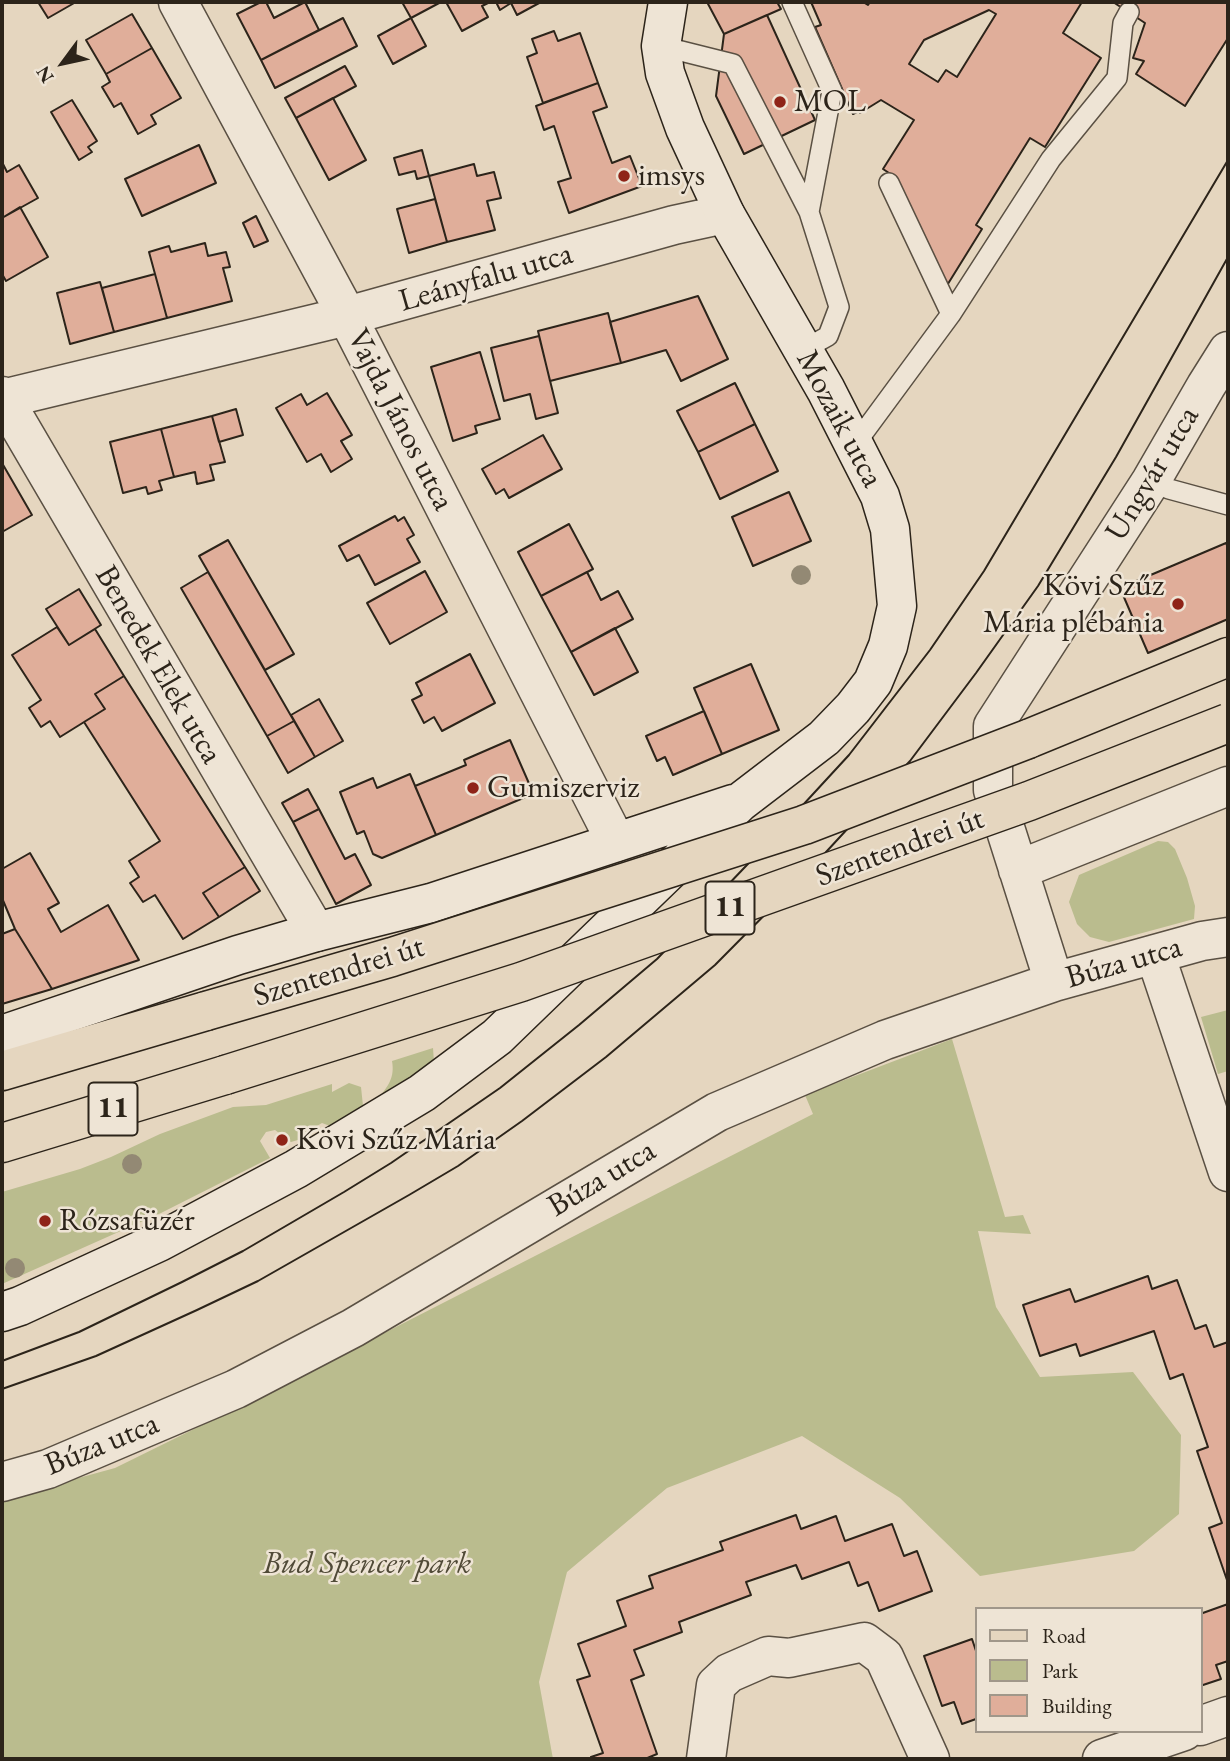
<!DOCTYPE html>
<meta charset="utf-8">
<style>
body{margin:0}
#map{position:relative;width:1230px;height:1761px;overflow:hidden;background:#e5d6bf;font-family:"EB Garamond",serif}
canvas{display:block}
.frame{position:absolute;inset:0;border:4px solid #2c241a;pointer-events:none}
.legend{position:absolute;left:975px;top:1607px;width:228px;height:126px;box-sizing:border-box;background:#eee4d5;border:2px solid #a0978a;margin:0;padding:9px 12px;list-style:none;font-size:21px;color:#2c241a}
.legend li{display:flex;align-items:center;gap:14px;height:35px}
.legend b{width:35px;border:2px solid #a0978a}
.north{position:absolute;left:28px;top:28px;width:70px;height:70px;-webkit-text-stroke:5px #eee4d5;paint-order:stroke;rotate:237deg;font-size:19px;font-weight:700;line-height:28px;text-align:center;color:#2c241a}
.north::after{content:'';display:block;margin:auto;width:24px;height:32px;background:#2c241a;clip-path:polygon(50% 0,100% 100%,50% 72%,0 100%)}
</style>
<div id="map">
<canvas width="1230" height="1761"></canvas>
<div class="frame"></div>
<ul class="legend">
<li><b style="height:9px;background:#e5d6bf"></b>Road</li>
<li><b style="height:19px;background:#babc8e"></b>Park</li>
<li><b style="height:19px;background:#e0ae9a"></b>Building</li>
</ul>
<div class="north">N</div>
</div>
<script>
const ctx = document.querySelector('canvas').getContext('2d');
ctx.lineJoin = 'round';
function fillPath(path, color) {
  ctx.fillStyle = color;
  ctx.fill(path, 'evenodd');
}
function stroke(path, color, width, dash) {
  ctx.strokeStyle = color;
  ctx.lineWidth = width;
  ctx.lineCap = dash ? 'butt' : 'round';
  ctx.setLineDash(dash || []);
  ctx.stroke(path);
}
function write(font, color, halo, rows, align = 'center') {
  ctx.font = font + ' "EB Garamond",serif';
  ctx.lineWidth = 5;
  ctx.setLineDash([]);
  ctx.textBaseline = 'middle';
  ctx.strokeStyle = halo;
  ctx.fillStyle = color;
  for (const [text, x, y, turn = 0] of rows) {
    ctx.save();
    ctx.translate(x, y);
    ctx.rotate((+turn || 0) * Math.PI / 180);
    ctx.textAlign = isNaN(turn) ? turn : align;
    if (halo) ctx.strokeText(text, 0, 0);
    ctx.fillText(text, 0, 0);
    ctx.restore();
  }
}
fillPath(new Path2D(`
 M1158 841 1168 842 1175 849 1187 878 1195 906 1194 919 1109 942 1090 937 1077 924 1069 902 1079 875Z
 M1228 1010V1071L1218 1074 1201 1017Z
 M952 1039 1005 1217 1023 1215 1031 1234 978 1231 996 1307 1040 1377 1133 1372 1181 1435 1179 1514 1134 1551 980 1576 900 1498 802 1436 667 1488 567 1572 539 1682 553 1759H2V1499L115 1468 253 1400 813 1114 805 1095Z
 M433 1048 434 1062 378 1099C388 1086 395 1078 392 1061Z
 M349 1083 361 1087 363 1106 330 1126 322 1123 310 1130 308 1137 291 1142 275 1130 266 1132 260 1141 270 1158 161 1213 2 1284V1192L80 1169 111 1157 160 1134 233 1107 266 1105 332 1084V1092Z`), '#babc8e');
const building = new Path2D(`
 M38 2H76L48 18Z
 M261 2H266L274 18 305 2 319 30 261 60 237 14Z
 M402 2H441L411 18Z
 M446 2H490L482 6 488 17 462 31Z
 M496 2H541L517 15 511 3 500 10Z
 M707 2H777L781 9 724 34Z
 M811 2H863L868 5 870 2H1082L1063 33 1101 58 1045 147 1030 138 976 225 982 229 946 287 895 177 883 169 914 120 881 100 860 113 859 111 853 114 815 27 821 25ZM989 10 996 14 957 77 946 70 938 82 909 64 924 40Z
 M1113 2H1228V38L1185 106 1136 74 1144 61 1133 58 1145 23Z
 M132 14 152 48 106 74 86 40Z
 M767 15 815 120 744 154 716 96 724 34Z
 M343 18 357 46 275 88 261 60Z
 M411 18 426 46 393 64 378 36Z
 M554 31 558 41 580 33 598 83 543 103 527 57 537 53 532 39Z
 M152 48 181 98 151 115 156 124 138 134 121 103 114 107 102 87 110 82 106 74Z
 M345 66 356 86 296 118 285 98Z
 M598 83 607 107 593 112 612 163 630 156 642 186 569 213 558 182 571 178 554 126 544 130 536 106Z
 M333 98 366 160 329 180 296 118Z
 M72 100 97 141 88 147 92 152 79 160 51 112Z
 M199 145 216 183 142 216 125 179Z
 M422 150 429 176 417 179 415 171 399 175 394 158Z
 M2 162 7 172 19 165 38 198 2 218Z
 M474 164 477 176 494 172 501 198 487 201 495 230 447 242 429 176Z
 M435 199 447 242 409 253 397 209Z
 M20 207 48 257 6 281 2 274V218Z
 M256 216 268 241 254 247 243 223Z
 M205 243 208 256 226 252 230 267 223 268 232 301 167 318 149 252 169 246 171 252Z
 M155 274 167 318 114 332 102 288Z
 M100 282 114 332 70 344 57 293Z
 M698 296 728 359 681 381 666 350 621 363 610 322Z
 M608 313 621 363 550 381 538 331Z
 M539 336 558 413 536 419 530 394 504 401 491 348Z
 M480 352 500 419 475 426 477 433 453 441 431 367Z
 M735 383 755 424 698 452 677 411Z
 M327 393 352 435 341 441 352 459 331 472 321 454 307 462 276 408 301 394 307 405Z
 M236 409 243 435 219 442 212 416Z
 M212 416 225 462 210 465 214 480 197 484 195 472 174 477 161 429Z
 M755 424 778 471 720 499 698 452Z
 M161 429 174 477 159 481 162 490 148 494 146 487 123 493 110 442Z
 M543 435 562 469 509 498 504 489 496 494 482 469Z
 M2 463 32 515 2 532Z
 M789 492 811 541 753 566 732 517Z
 M395 516 398 521 404 517 414 535 407 539 420 562 375 585 359 555 347 561 339 546Z
 M569 524 593 569 541 596 518 552Z
 M228 540 294 654 265 670 199 556Z
 M1226 543 1228 548V619L1148 653 1120 588Z
 M425 571 447 612 390 644 367 603Z
 M208 572 294 721 267 736 181 588Z
 M587 572 601 600 618 591 633 619 571 652 541 596Z
 M79 589 101 625 69 645 46 609Z
 M57 627 69 645 95 629 124 676 95 694 105 709 60 737 50 721 41 727 29 708 41 700 12 655Z
 M615 628 638 672 594 695 571 652Z
 M470 654 495 703 442 731 434 717 424 723 412 700 422 695 416 683Z
 M751 664 779 730 722 754 694 688Z
 M124 676 245 867 203 893 219 917 183 939 155 895 143 902 130 883 139 877 129 861 160 841 84 722 105 709 95 694Z
 M319 699 343 741 315 757 291 715Z
 M704 711 722 754 673 775 665 757 657 761 646 736Z
 M294 721 315 757 288 773 267 736Z
 M510 740 531 788 528 796 436 835 415 786 466 765 464 760Z
 M410 774 436 835 382 858 373 854 364 831 357 834 340 792 373 778 377 788Z
 M308 789 319 809 293 822 282 803Z
 M319 809 345 859 355 854 371 885 336 904 293 822Z
 M30 853 59 903 48 909 61 932 108 905 139 960 52 989 15 929 2 898V869Z
 M245 867 260 891 219 917 203 893Z
 M15 929 52 989 2 1004V934Z
 M1148 1276 1152 1289 1177 1280 1195 1329 1206 1325 1214 1347 1228 1342V1583L1209 1528 1222 1523 1197 1451 1208 1447 1183 1374 1170 1379 1154 1331 1080 1356 1076 1344 1040 1356 1023 1305 1070 1289 1075 1302Z
 M796 1515 801 1529 836 1516 845 1541 892 1524 904 1556 917 1551 932 1591 879 1611 868 1582 858 1586 849 1562 802 1579 796 1565 746 1582 751 1595 679 1622 682 1632 634 1650 644 1675 631 1680 657 1754 645 1759H592L591 1757 603 1753 577 1680 590 1676 578 1644 626 1626 617 1601 653 1588 649 1576 723 1550 720 1542Z
 M1228 1604V1661L1216 1665 1221 1679 1200 1686V1614Z
 M972 1639 976 1651V1719L962 1724 954 1702 942 1706 924 1656Z`);
fillPath(building, '#e0ae9a');
stroke(building, '#2c241a', 2);
const lane = new Path2D(`
 M792 2 832 91 809 212
 M661 46 733 64 809 212 839 307 828 336 803 350
 M889 183 951 314
 M851 441 864 432 951 314 1051 159 1117 78 1123 23 1129 12
 M1151 481 1169 489 1228 505`);
const street = new Path2D(`
 M178 2 347 316 616 842
 M2 396 316 932
 M2 399 347 316 674 225 725 214
 M1018 870 1228 786
 M1155 954 1228 1172
 M1054 982 993 790V726L1151 481 1206 386 1228 351
 M2 1482 48 1469 236 1389 353 1328 717 1112 885 1040 1054 982 1202 941 1228 937
 M1200 1726 1228 1716
 M706 1759 716 1685 729 1673 768 1656 789 1658 864 1642 884 1657 930 1759
 M1102 1759 1184 1731`);
const secondary = new Path2D(`
 M2 1035 238 955 316 932 431 903 733 804
 M2 1312 20 1306 159 1242 296 1169 422 1093 497 1037 739 803 824 738 853 708 873 682 888 646 897 606 890 529 880 496 826 390 725 214 685 128 665 73 661 46 668 2`);
const primary = new Path2D(`
 M1028 739 1228 657
 M2 1071 206 1011
 M2 1143 225 1075`);
stroke(lane, '#5a5043', 22);
stroke(street, '#5a5043', 41);
stroke(secondary, '#2c241a', 41);
stroke(primary, '#2c241a', 41);
stroke(lane, '#eee4d5', 19);
stroke(street, '#eee4d5', 38);
stroke(secondary, '#eee4d5', 38);
stroke(primary, '#e5d6bf', 38);
stroke(new Path2D(`
 M2 1361 79 1332 182 1282 243 1251 344 1192 391 1163 500 1088 579 1025 657 959 767 844 849 755 930 650 984 571 1228 160
 M2 1389 96 1356 197 1310 258 1281 409 1195 458 1166 522 1121 606 1057 715 965 815 864 910 761 976 673 1038 586 1116 457 1228 257`), '#2c241a', 2);
const primaryBridge = new Path2D(`
 M206 1011 392 957 804 825 1028 739
 M225 1075 521 982 1029 801 1228 723`);
stroke(primaryBridge, '#2c241a', 41, []);
stroke(primaryBridge, '#e5d6bf', 38);
ctx.fillStyle = '#938974';
for (const [x, y] of [
 [801,575],
 [132,1164],
 [15,1268]
]) {
  ctx.beginPath();
  ctx.arc(x, y, 10, 0, 2 * Math.PI);
  ctx.fill();
}
for (const [x, y, r, color] of [
 [780,102,7,"#8f2418"],
 [624,176,7,"#8f2418"],
 [1178,604,7,"#8f2418"],
 [473,788,7,"#8f2418"],
 [282,1140,7,"#8f2418"],
 [45,1221,7,"#8f2418"]
]) {
  const dot = new Path2D();
  dot.arc(x, y, r, 0, 2 * Math.PI);
  ctx.fillStyle = color;
  ctx.fill(dot);
  stroke(dot, '#eee4d5', 2.5);
}
for (const [x, y, w] of [
 [730,908,49],
 [113,1109,49]
]) {
  const box = new Path2D();
  box.roundRect(x - w / 2, y - 26.5, w, 53, 5);
  ctx.fillStyle = '#eee4d5';
  ctx.fill(box);
  stroke(box, '#2c241a', 2);
}
write('bold 30px', '#2c241a', null, [
 ["11",730,908],
 ["11",113,1109]
]);
write('32px', '#2c241a', '#eee4d5', [
 ["MOL",794,102],
 ["imsys",638,176],
 ["Kövi Szűz",1164,586,"right"],
 ["Mária plébánia",1164,623,"right"],
 ["Gumiszerviz",487,788],
 ["Kövi Szűz Mária",296,1140],
 ["Rózsafüzér",59,1221]
], 'left');
write('32px', '#2c241a', '#eee4d5', [
 ["Leányfalu utca",486,278,-16],
 ["Mozaik utca",839,419,62],
 ["Vajda János utca",400,420,63],
 ["Ungvár utca",1153,474,-59],
 ["Benedek Elek utca",158,665,60],
 ["Szentendrei út",900,848,-20],
 ["Búza utca",1124,963,-16],
 ["Szentendrei út",339,972,-17],
 ["Búza utca",602,1179,-31],
 ["Búza utca",102,1445,-22]
]);
write('italic 32px', '#504a37', '#eee4d5', [
 ["Bud Spencer park",367,1564]
]);
</script>
